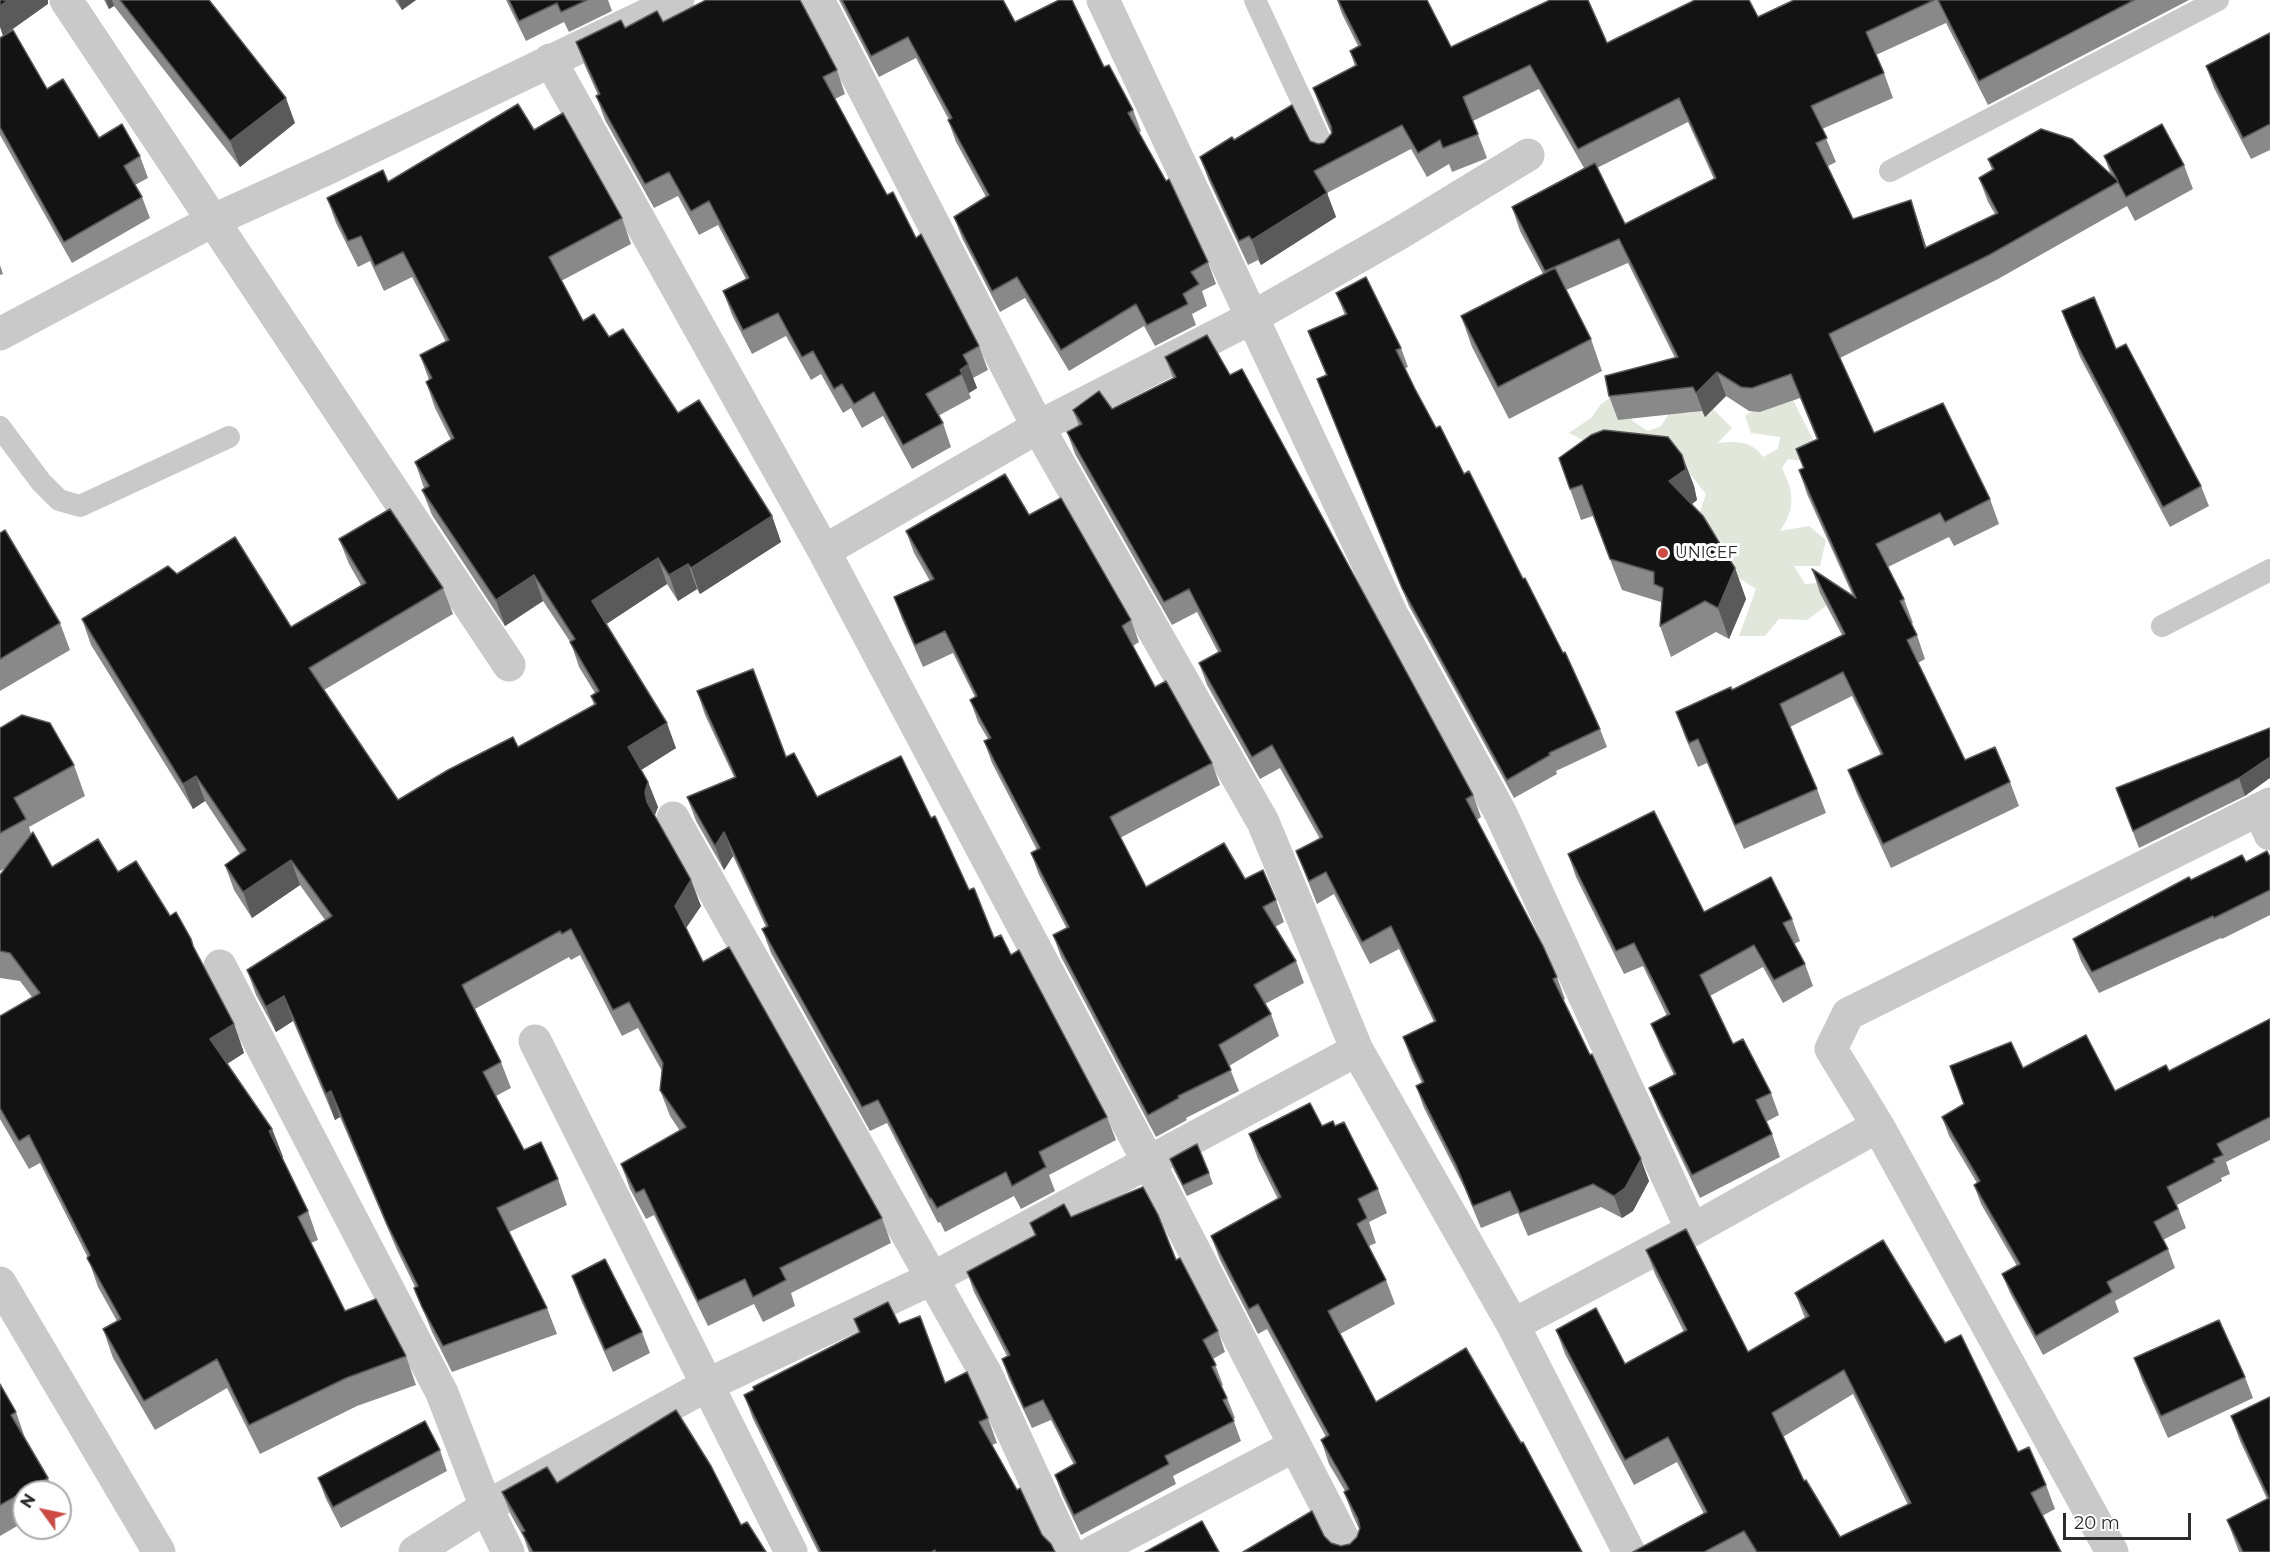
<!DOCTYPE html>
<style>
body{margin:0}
#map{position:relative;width:2270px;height:1552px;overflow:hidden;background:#fff;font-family:Montserrat,sans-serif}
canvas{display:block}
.north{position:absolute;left:12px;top:1480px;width:60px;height:60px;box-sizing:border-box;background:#fff;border:2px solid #ababab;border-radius:50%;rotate:303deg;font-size:16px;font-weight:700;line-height:24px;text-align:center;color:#2c2c2c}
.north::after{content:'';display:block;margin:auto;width:21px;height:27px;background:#cf4a43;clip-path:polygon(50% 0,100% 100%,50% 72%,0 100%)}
.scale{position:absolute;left:2063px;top:1513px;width:128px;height:27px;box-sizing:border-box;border:3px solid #2c2c2c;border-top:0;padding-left:8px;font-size:18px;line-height:21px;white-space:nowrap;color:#2c2c2c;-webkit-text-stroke:4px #fff;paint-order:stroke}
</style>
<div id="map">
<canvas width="2270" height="1552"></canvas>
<div class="north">N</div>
<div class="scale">20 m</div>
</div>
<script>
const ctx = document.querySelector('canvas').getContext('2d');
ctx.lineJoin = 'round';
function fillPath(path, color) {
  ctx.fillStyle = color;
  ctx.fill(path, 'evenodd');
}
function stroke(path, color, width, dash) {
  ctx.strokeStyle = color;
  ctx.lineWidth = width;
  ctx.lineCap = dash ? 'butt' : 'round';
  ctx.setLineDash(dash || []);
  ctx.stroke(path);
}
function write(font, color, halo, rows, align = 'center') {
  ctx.font = font + ' Montserrat,sans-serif';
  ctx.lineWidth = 6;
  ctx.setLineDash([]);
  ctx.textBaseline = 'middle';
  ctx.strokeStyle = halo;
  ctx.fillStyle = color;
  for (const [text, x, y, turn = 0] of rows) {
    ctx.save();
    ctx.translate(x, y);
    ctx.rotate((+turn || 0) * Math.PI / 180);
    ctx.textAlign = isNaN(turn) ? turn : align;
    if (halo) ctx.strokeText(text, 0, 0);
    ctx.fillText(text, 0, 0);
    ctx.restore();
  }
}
fillPath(new Path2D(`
 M1614 395 1634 422 1648 431 1661 426 1670 412 1690 413 1709 405 1732 428 1718 443C1736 441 1752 441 1763 457L1778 449 1780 437 1751 433 1745 416 1763 404 1793 400 1821 455 1808 462 1788 459 1782 468C1794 492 1796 508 1780 531L1809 526 1826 540 1820 566H1794L1805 584 1829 582 1835 599 1807 620 1779 619 1765 636H1739L1756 589 1739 578 1729 551 1699 515 1706 494 1686 469 1587 442 1569 433 1592 417 1601 404Z`), '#e1e8db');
stroke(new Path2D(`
 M1255 0 1327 155
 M1890 171 2218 0
 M0 427 41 482 59 500 80 506 229 437
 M2162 626 2270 570`), '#c9c9c9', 22);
stroke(new Path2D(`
 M66 0 509 665
 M818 0 1038 427 1263 822 1357 1050 1513 1325 1629 1552
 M1103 0 1392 615 1501 814 1692 1230
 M550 60 824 551 1149 1163 1350 1552
 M0 334 214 220 324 170 678 0
 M824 551 1038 427 1253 317 1400 233 1528 155
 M2259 809 2270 834
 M673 818 986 1374 1068 1552
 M220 966 442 1393 486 1507 508 1552
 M535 1041 791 1552
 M0 1283 159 1552
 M1513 1325 1692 1230 1878 1126
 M415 1552 486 1507 707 1385 933 1278 1357 1050
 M1093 1552 1294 1446
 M2112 1552 1878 1126 1831 1049 1848 1014 2270 804`), '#c9c9c9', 33);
fillPath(new Path2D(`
 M104 0H209L295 123 240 167 114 6 109 9Z
 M395 0H416L402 10Z
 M506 0H608L612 11 569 32 564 22 526 41Z
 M839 0H1003L1015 22 1104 67 1133 110 1141 131 1139 133 1208 262 1216 284 1202 291 1207 306 1192 314 1196 325 1155 346 1144 326 1069 371 1025 298 1000 312 962 238 954 217 986 197 956 142 948 120H949L916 58 879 77Z
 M1337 0H1427L1451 47 1607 43 1758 17 1794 0H2189L1988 105 1946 23 1876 55 1884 73 1893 98 1822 129 1836 162 1828 166 1853 219 1911 200 1926 247 1995 214 1988 202 1979 178 1992 170 1988 159 2111 175 2104 156 2184 165 2193 189 2135 221 2127 206 1998 279 1840 358 1874 433 1990 499 1999 524 1954 546 1949 537 1888 567 1904 599 1913 623 1911 624 1917 635 1925 659 1918 663 1965 760 2010 782 2019 806 1891 868 1857 794 1848 770 1881 755 1852 696 1790 727 1817 789 1826 813 1744 849 1707 763 1698 767 1685 737 1676 712 1732 690 1842 635 1820 593 1812 569 1853 596 1807 494 1799 470 1803 468 1796 449 1817 440 1800 398 1760 412 1749 411 1726 396 1705 417 1702 411 1618 420 1609 396 1675 358 1628 263 1566 290 1591 339 1602 371 1509 419 1472 347 1461 316 1543 274 1520 231 1512 207 1584 168 1539 89 1473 121 1487 158 1485 159 1452 172 1449 164 1427 177 1411 149 1327 193 1336 217 1261 265 1258 260 1248 265 1209 181 1200 157 1234 140 1310 141 1318 144 1324 143 1331 133 1322 112 1313 88 1355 66 1350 51 1358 46 1342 14ZM1688 122 1714 179 1625 224 1597 168Z
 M663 22 837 70 845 94 835 99 887 195 916 238 979 346 988 370 973 378 977 388 969 393 971 398 938 416 943 423 951 447 912 469 883 416 862 428 851 408 843 413 821 374 811 380 786 336 752 354 732 315 723 291 746 279 718 225 699 235 678 196 654 208 605 120 596 96 598 95 585 66 576 42 625 28Z
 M2270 33V150L2251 159 2214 88 2206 66Z
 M0 38 47 89 99 138 140 156 148 178 135 185 142 197 150 218 72 263 0 135Z
 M534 130 622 218 631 244 561 281 583 321 609 337 772 516 781 542 700 594 697 589 678 601 667 584 606 624 676 748 641 770 648 782 658 807 655 815 701 906 686 928 703 962 882 1218 891 1243 791 1293 795 1306 763 1322 754 1304 708 1326 654 1215 646 1219 630 1189 621 1164 680 1131 670 1116 660 1090 662 1071 638 1028 622 1036 580 955 571 960 569 957 475 1009 501 1062 511 1088 496 1096 524 1150 558 1179 567 1205 509 1232 547 1308 557 1334 452 1372 432 1332 414 1288 415 1287 397 1250 340 1117 335 1120 293 1021 276 1032 256 995 247 970 325 920 300 885 252 918 234 890 225 865 240 854 205 801 193 809 91 645 82 619 177 574 291 627 361 585 349 564 339 539 443 588 453 614 324 690 398 800 518 747 594 705 591 696 595 693 579 667 571 643 543 601 505 626 432 515 422 490 424 488 415 462 451 440 435 408 426 382 429 380 420 355 446 342 412 277 384 291 370 261 358 267 336 223 327 198 388 182Z
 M0 265 3 274 0 275Z
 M1336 293 1401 348 1408 367 1405 368 1415 389 1436 428 1464 474 1523 579 1600 729 1607 747 1556 771 1557 774 1514 798 1409 606 1317 379 1326 375 1308 331 1345 315Z
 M2062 311 2116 349 2201 486 2209 506 2170 527 2080 357Z
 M1165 357 1473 795 1481 817 1477 820 1557 977 1565 999 1563 1000 1649 1181 1633 1211 1622 1218 1601 1207 1528 1236 1518 1213 1481 1228 1464 1187 1424 1108 1416 1086 1422 1083 1411 1059 1403 1037 1434 1022 1399 949 1370 964 1334 894 1317 904 1296 851 1320 839 1280 768 1260 779 1207 685 1199 663 1218 652 1197 612 1172 625 1075 454 1067 432 1079 426 1073 410 1112 409 1173 378Z
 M1682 455 1694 486 1697 500 1692 504 1735 568 1746 599 1729 639 1716 632 1671 657 1660 626 1662 605 1661 602 1622 590 1593 516 1581 520 1559 458Z
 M1029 515 1131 620 1139 642 1133 646 1155 687 1212 763 1220 785 1120 838 1146 887 1245 879 1276 900 1284 922 1275 927 1296 961 1304 983 1265 1004 1271 1014 1279 1036 1229 1066 1239 1091 1186 1118 1187 1120 1156 1137 1061 957 1053 935 1067 929 1039 875 1031 853 1037 850 992 763 984 741 988 739 978 722 970 700 975 697 953 653 923 667 902 619 894 597 930 581 914 553 906 531Z
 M0 533 60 623 70 650 0 691Z
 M697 691 786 757 817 797 931 818 969 890 994 938 1011 955 1107 1117 1116 1140 1049 1175 1055 1191 1021 1209 1014 1196 945 1232 940 1222 938 1223 887 1123 870 1131 771 953 762 929 766 927 733 856 724 870 696 821 687 797 734 777 705 715Z
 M0 728 74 765 85 796 29 827 31 834 52 867 118 872 170 916 191 939 196 952 234 1024 244 1053 227 1063 272 1129 283 1157 282 1158 308 1211 318 1240 311 1243 345 1311 406 1356 416 1385 357 1406 260 1454 227 1388 155 1430 113 1358 103 1329 117 1321 98 1287 88 1258 40 1163 29 1169 0 1119V1016L32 997 20 981 0 978V875L5 868 0 871Z
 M2270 728 2245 796 2139 848 2116 788Z
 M1568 854 1704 912 1792 919 1800 941 1794 944 1805 964 1813 986 1783 1003 1763 967 1710 996 1733 1044 1771 1093 1779 1115 1766 1122 1772 1134 1780 1157 1700 1198 1658 1110 1649 1088 1674 1075 1660 1046 1651 1024 1667 1016 1643 966 1624 974 1576 877Z
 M2270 857V915L2222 939 2221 938 2099 993 2081 961 2073 939 2191 880 2246 862Z
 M2270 1019V1140L2226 1162 2230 1174 2221 1178 2222 1181 2177 1205 2186 1228 2163 1240 2168 1249 2175 1268 2115 1301 2119 1312 2043 1355 2010 1293 2002 1274 2017 1266 1981 1204 1974 1185 1977 1183 1949 1136 1942 1117 2023 1068 2115 1091 2169 1071Z
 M1322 1126H1335L1378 1189 1387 1213 1369 1222 1376 1243 1369 1246 1386 1280 1395 1304 1340 1334 1376 1402 1582 1552H1243L1324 1536 1331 1543 1341 1546 1350 1544 1357 1537 1359 1529 1353 1516 1344 1492 1345 1491 1329 1464 1321 1440 1326 1437 1267 1329 1258 1334 1220 1260 1211 1236 1278 1199 1258 1159 1249 1134Z
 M1170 1159 1209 1173 1213 1184 1187 1196 1174 1170Z
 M1071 1217 1176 1260 1218 1331 1225 1352 1213 1359 1223 1385 1221 1386 1227 1398 1235 1418 1233 1419 1241 1441 1173 1476 1176 1484 1081 1535 1062 1495 1055 1475 1074 1465 1051 1420 1032 1428 1009 1379 1002 1359 1007 1356 974 1292 967 1272 1035 1236 1030 1223Z
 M1646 1250 1748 1352 1805 1318 1795 1293 1945 1343 2018 1452 2046 1485 2055 1509 2042 1516 2061 1552H1633L1704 1514 1677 1462 1634 1485 1565 1354 1556 1330 1625 1364 1684 1332 1655 1274ZM1853 1394 1908 1505 1840 1537 1804 1481 1783 1437Z
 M572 1276 642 1332 650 1353 613 1372 580 1298Z
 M854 1319 899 1324 945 1383 988 1418 997 1443 992 1445 1042 1535 1055 1552H818L753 1419 744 1395 859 1333Z
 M2134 1358 2245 1377 2253 1398 2168 1438 2142 1380Z
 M0 1384 16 1412 25 1438H24L48 1478 53 1492H24V1522L0 1536Z
 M2270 1397V1552H2239L2227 1520 2267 1499 2240 1441 2231 1416Z
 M440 1450 447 1471 341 1528 326 1499 318 1478Z
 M557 1483 741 1525 766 1552H529L524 1538 511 1515 502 1492Z`), '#898989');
fillPath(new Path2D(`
 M8 0H48V4L3 36 0 27V6Z
 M106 0H112L114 6 109 9Z
 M398 0H416L402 10Z
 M286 98 295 123 240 167 230 141Z
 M1327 193 1336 217 1261 265 1252 240Z
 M1911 200 1919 224 1934 272 1925 248Z
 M968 364 977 388 969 393 960 370Z
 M1717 372 1726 396 1705 417 1696 393Z
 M1682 455 1694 486 1697 500 1681 512 1669 481Z
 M772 516 781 542 700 594 691 568Z
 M658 558 667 584 602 627 592 601Z
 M688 564 697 589 678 601 669 575Z
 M1735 568 1746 599 1729 639 1718 608Z
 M534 575 543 601 505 626 496 600Z
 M667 723 676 748 638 772 628 747Z
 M2270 757V778L2245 796 2239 778Z
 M196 776 205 801 193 809 183 784Z
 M648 782 658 807 654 817 647 802 645 792Z
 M724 832 733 856 724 870 715 846Z
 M291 860 300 885 252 918 243 892Z
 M691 880 701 906 684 931 675 906Z
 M284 996 293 1021 276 1032 266 1007Z
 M234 1024 244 1053 221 1068 210 1039Z
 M331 1091 340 1117 335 1120 326 1094Z
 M272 1129 283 1157 279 1160 269 1131Z
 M1641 1159 1649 1181 1633 1211 1622 1218 1614 1196Z`), '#5a5a5a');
const building = new Path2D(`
 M0 0H8L0 6Z
 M120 0H209L286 98 230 141Z
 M509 0H587L561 12 557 3 519 21Z
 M706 0H800L837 70 823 77 887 195 893 192 916 238 921 234 979 346 963 355 968 364 960 370 962 374 926 394 943 423 903 445 874 392 854 404 842 384 834 389 813 351 802 357 778 313 743 330 723 291 749 278 709 201 691 211 669 172 645 184 596 96 600 94 576 42 621 20 625 28 657 11 663 22Z
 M842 0H1003L1015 22 1059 0H1072L1104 67 1109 65 1133 110 1128 113 1166 181 1169 179 1208 262 1191 272 1199 284 1183 294 1188 304 1147 325 1136 304 1061 350 1017 277 992 291 954 217 989 195 948 120 952 118 908 37 871 56Z
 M1338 0H1427L1451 47 1550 0H1588L1607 43 1695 0H1749L1758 17 1794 0H1934L1866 32 1884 73 1811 106 1827 138 1816 143 1853 219 1911 200 1925 248 1998 213 1979 178 1994 169 1988 159 2041 129 2072 139 2118 181 2104 156 2162 124 2184 165 2126 197 2118 182 1989 255 1829 334 1874 433 1943 403 1990 499 1945 522 1940 513 1876 544 1904 599 1900 601 1917 635 1907 640 1965 760 1995 747 2010 782 1883 844 1848 770 1883 754 1843 672 1780 704 1817 789 1735 825 1698 739 1689 743 1676 712 1731 687 1732 690 1845 634 1812 569 1856 598 1799 470 1804 468 1796 449 1818 439 1791 374 1752 388 1741 387 1717 372 1696 393 1693 387 1609 396 1605 376 1678 357 1619 239 1545 271 1512 207 1595 163 1625 224 1716 178 1679 98 1578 149 1530 65 1463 97 1478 134 1476 135 1443 148 1440 140 1418 153 1402 125 1314 171 1327 193 1252 240 1249 236 1239 241 1200 157 1232 137 1234 140 1292 105 1310 141 1318 144 1324 143 1332 133 1331 126 1313 88 1357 65 1350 51 1361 45Z
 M1938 0H2134L1979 81Z
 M13 30 47 89 63 79 99 138 122 124 140 156 124 166 142 197 64 242 0 127V38Z
 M2270 33V124L2243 138 2206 66Z
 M518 104 534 130 563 113 622 218 549 257 583 321 594 314 609 337 623 329 678 413 699 400 772 516 691 568 688 564 669 575 658 558 592 601 667 723 628 747 648 782 645 792 647 802 691 880 675 906 703 962 729 947 882 1218 780 1268 786 1280 753 1297 745 1279 698 1301 644 1189 636 1193 621 1164 686 1127 660 1090 663 1063 629 1002 613 1010 571 929 562 934 560 931 462 985 501 1062 483 1072 524 1150 541 1142 558 1179 497 1208 547 1308 443 1346 422 1307 414 1288 418 1286 387 1224 331 1091 326 1094 284 996 266 1007 247 970 332 916 291 860 243 892 225 865 246 850 196 776 183 784 82 619 168 566 177 574 235 537 291 627 366 583 339 539 390 509 443 588 309 668 398 800 448 770 513 737 518 747 596 704 591 696 599 691 570 642 575 639 534 575 496 600 422 490 429 486 415 462 454 438 426 382 432 378 420 355 449 340 403 252 375 266 361 236 348 241 327 198 383 170 388 182Z
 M1555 268 1591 339 1498 387 1461 316Z
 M1366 277 1401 348 1396 350 1415 389 1436 428 1440 426 1464 474 1469 471 1523 579 1525 578 1563 653 1565 652 1600 729 1549 753 1550 755 1507 780 1402 588 1317 379 1327 375 1308 331 1347 314 1336 293Z
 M2094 297 2116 349 2126 344 2201 486 2163 507 2073 337 2062 311Z
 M1207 335 1230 375 1242 369 1473 795 1466 799 1543 946 1557 977 1553 979 1590 1055 1592 1054 1641 1159 1625 1188 1614 1196 1593 1184 1520 1213 1510 1191 1473 1206 1456 1165 1416 1086 1424 1082 1403 1037 1436 1021 1391 926 1362 942 1326 872 1309 881 1296 851 1323 837 1272 745 1252 757 1199 663 1221 651 1189 589 1164 602 1067 432 1082 424 1073 410 1099 391 1112 409 1176 377 1165 357Z
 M1604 430 1668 437 1682 455 1686 469 1669 481 1703 516 1735 568 1718 608 1705 601 1660 626 1663 588 1654 584V572L1610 559 1582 485 1570 489 1559 458 1591 435Z
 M1005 474 1029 515 1061 498 1131 620 1122 626 1155 687 1166 681 1212 763 1110 817 1146 887 1224 843 1245 879 1263 870 1276 900 1263 907 1296 961 1254 985 1271 1014 1219 1045 1231 1070 1178 1096 1179 1098 1148 1115 1053 935 1069 927 1031 853 1040 848 984 741 991 738 970 700 977 696 945 631 915 645 894 597 934 579 906 531Z
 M5 530 60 623 0 659V533Z
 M753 669 786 757 794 753 817 797 901 756 931 818 935 816 969 890 974 888 994 938 1001 935 1011 955 1019 950 1107 1117 1039 1152 1046 1167 1012 1186 1006 1172 937 1208 931 1198 930 1199 878 1100 862 1107 762 929 768 926 724 832 715 846 687 797 736 777 697 691Z
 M22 715 50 723 74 765 14 798 26 819 0 833V728Z
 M2270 728V757L2239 778 2133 831 2116 788Z
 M1654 811 1704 912 1771 877 1792 919 1783 923 1805 964 1774 980 1754 945 1700 975 1733 1044 1743 1039 1771 1093 1756 1100 1772 1134 1692 1175 1649 1088 1676 1074 1651 1024 1670 1014 1634 943 1616 951 1568 854Z
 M33 832 52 867 98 839 118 872 136 861 170 916 176 912 191 939 193 946 234 1024 210 1039 272 1129 269 1131 308 1211 298 1217 345 1311 376 1299 406 1356 346 1378 249 1425 217 1359 144 1401 103 1329 121 1319 87 1258 90 1255 29 1135 19 1141 0 1108V1016L40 993 10 953 0 951V875Z
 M2267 851 2270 857V890L2214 918 2213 916 2092 972 2073 939 2189 877 2191 880 2242 855 2246 862Z
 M2270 1019V1117L2217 1144 2223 1155 2213 1159 2215 1162 2167 1187 2178 1209 2154 1222 2168 1249 2107 1282 2112 1292 2036 1336 2002 1274 2020 1264 1974 1185 1980 1181 1942 1117 1964 1104 1950 1066 2011 1042 2023 1068 2086 1035 2115 1091 2166 1065 2169 1071Z
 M1310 1103 1322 1126 1333 1121 1335 1126 1344 1122 1378 1189 1358 1199 1367 1218 1357 1224 1386 1280 1328 1311 1376 1402 1466 1348 1521 1443 1523 1442 1582 1552H1243L1312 1511 1324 1536 1331 1543 1341 1546 1350 1544 1357 1537 1360 1528 1358 1519 1344 1492 1349 1489 1321 1440 1329 1435 1258 1304 1249 1309 1211 1236 1281 1197 1249 1134Z
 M1197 1144 1209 1173 1183 1185 1170 1159Z
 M1143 1187 1158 1215 1176 1260 1180 1258 1218 1331 1203 1340 1216 1365 1212 1367 1227 1398 1223 1400 1234 1421 1165 1456 1169 1464 1074 1515 1055 1475 1076 1463 1043 1400 1024 1408 1002 1359 1010 1355 967 1272 1036 1235 1030 1223 1064 1204 1071 1217Z
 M1686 1229 1748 1352 1809 1316 1795 1293 1883 1240 1945 1343 1961 1335 2018 1452 2029 1447 2046 1485 2031 1493 2061 1552H1757L1744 1531 1704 1552H1633L1707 1512 1668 1437 1625 1460 1556 1330 1596 1308 1625 1364 1687 1330 1646 1250ZM1844 1370 1911 1503 1840 1537 1806 1480 1804 1481 1772 1413Z
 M605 1259 642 1332 605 1350 572 1276Z
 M888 1302 899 1324 920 1316 945 1383 967 1372 988 1418 979 1422 1017 1490 1020 1488 1042 1535 1051 1544 1055 1552H936L935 1550 931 1552H821L744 1395 754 1390 753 1387 860 1332 854 1319Z
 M2219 1320 2245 1377 2161 1416 2134 1358Z
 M0 1384 16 1412 11 1415 48 1478 0 1505Z
 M2270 1397V1552H2243L2227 1520 2269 1498 2231 1416Z
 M676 1410 711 1466 741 1525 747 1522 766 1552H533L522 1532 525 1531 502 1492 547 1467 557 1483Z
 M425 1421 440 1450 333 1507 318 1478Z
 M1202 1521 1219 1552H1145Z`);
fillPath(building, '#131313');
stroke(building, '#5a5a5a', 1.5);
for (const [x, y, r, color] of [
 [1663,553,6,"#cf4a43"]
]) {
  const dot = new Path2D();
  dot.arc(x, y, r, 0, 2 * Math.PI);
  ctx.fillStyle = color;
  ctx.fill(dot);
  stroke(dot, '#fff', 2);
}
write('16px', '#2c2c2c', '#fff', [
 ["UNICEF",1675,553]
], 'left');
</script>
